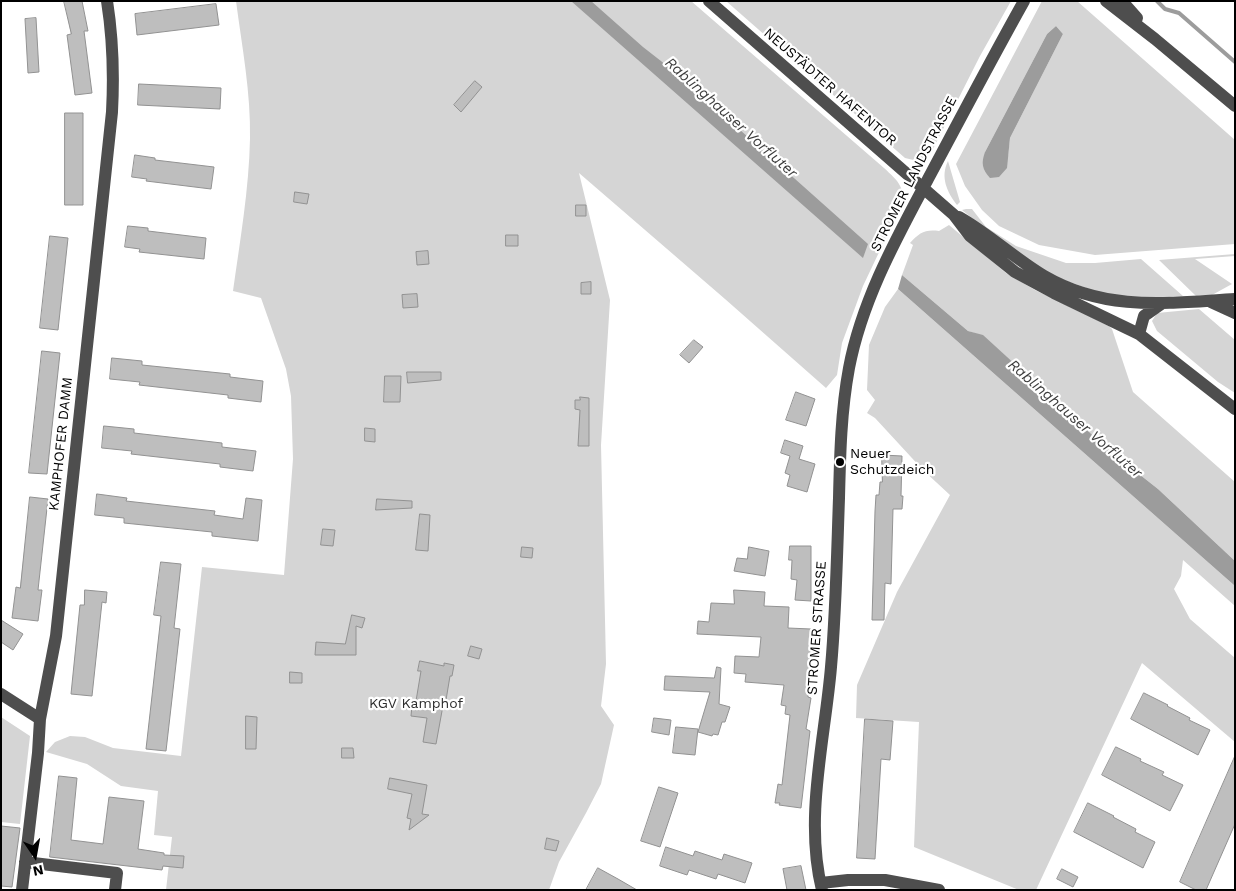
<!DOCTYPE html>
<meta charset="utf-8">
<style>
body{margin:0}
#map{position:relative;width:1236px;height:891px;overflow:hidden;background:#fff;font-family:"Work Sans",sans-serif}
canvas{display:block}
.frame{position:absolute;inset:0;border:2px solid #000;pointer-events:none}
.north{position:absolute;left:10px;top:831px;width:50px;height:50px;-webkit-text-stroke:4px #fff;paint-order:stroke;rotate:168deg;font-size:14px;font-weight:700;line-height:20px;text-align:center;color:#000}
.north::after{content:'';display:block;margin:auto;width:18px;height:22px;background:#000;clip-path:polygon(50% 0,100% 100%,50% 72%,0 100%)}
</style>
<div id="map">
<canvas width="1236" height="891"></canvas>
<div class="frame"></div>
<div class="north">N</div>
</div>
<script>
const ctx = document.querySelector('canvas').getContext('2d');
ctx.lineJoin = 'round';
function fillPath(path, color) {
  ctx.fillStyle = color;
  ctx.fill(path, 'evenodd');
}
function stroke(path, color, width, dash) {
  ctx.strokeStyle = color;
  ctx.lineWidth = width;
  ctx.lineCap = dash ? 'butt' : 'round';
  ctx.setLineDash(dash || []);
  ctx.stroke(path);
}
function write(font, color, halo, rows, align = 'center') {
  ctx.font = font + ' "Work Sans",sans-serif';
  ctx.lineWidth = 4.5;
  ctx.setLineDash([]);
  ctx.textBaseline = 'middle';
  ctx.strokeStyle = halo;
  ctx.fillStyle = color;
  for (const [text, x, y, turn = 0] of rows) {
    ctx.save();
    ctx.translate(x, y);
    ctx.rotate((+turn || 0) * Math.PI / 180);
    ctx.textAlign = isNaN(turn) ? turn : align;
    if (halo) ctx.strokeText(text, 0, 0);
    ctx.fillText(text, 0, 0);
    ctx.restore();
  }
}
fillPath(new Path2D(`
 M236 1H691L884 168C898 181 907 188 900 208L863 286 842 343 837 375 826 388 725 299 579 173 610 300 601 445 606 664 601 706 614 725 601 784 586 813 559 862 549 890H166L172 837 154 835 158 791 121 786 87 764 46 752 55 742 70 736 85 737 113 748 181 756 202 567 284 575 293 459 291 396 286 369 261 298 233 291C240 241 249 189 250 139 251 93 242 47 236 1Z
 M726 1H1011L980 56 933 149 922 162 905 158Z
 M1042 1H1077L1235 140V244L1095 255 1039 245 999 226 982 210 965 186 956 164ZM1056 26 1063 34 1010 138 1008 156 985 152 1047 34Z
 M948 161 960 202 957 205C947 192 940 177 948 161Z
 M966 209H972L986 227 1016 246 1066 263H1095L1141 259 1183 296 1117 299 1053 276 1018 255 962 210Z
 M949 225 1006 273 1035 290 1109 326 1112 329 1133 392 1235 482V561L1158 489 1111 452 983 336 968 331 902 275 913 245 910 243C919 233 925 229 939 231Z
 M1235 254V256L1195 259 1232 284 1212 295 1196 296 1159 260Z
 M898 289 1235 586V606L1183 560 1181 576 1174 589 1190 619 1235 658V742L1142 663 1036 890H1019L914 847 919 722 856 718 857 685 897 592 950 495 923 470 875 418 867 413 875 400 867 390 869 345 885 307Z
 M1199 309 1235 340V393L1218 382 1157 331 1152 321 1157 313Z
 M1 717 30 736 20 824 1 822Z`), '#d5d5d5');
fillPath(new Path2D(`
 M571 1H591L643 47 675 72 868 244 863 258Z
 M1056 26 1063 34 1010 138 1007 168 999 177 990 178C982 169 981 163 985 152L1047 34Z
 M902 275 968 331 983 335 1111 452 1158 489 1235 561V586L898 289Z`), '#9c9c9c');
stroke(new Path2D(`
 M1157 1 1165 9 1179 13 1235 62`), '#9c9c9c', 4);
const building = new Path2D(`
 M64 1H82L88 31H84L92 93 75 95 67 35 71 34Z
 M216 4 219 25 137 35 135 14Z
 M36 18 39 72 28 73 25 19Z
 M475 81 482 87 461 112 454 105Z
 M139 84 221 88 220 109 138 105Z
 M65 113H83V205H65Z
 M135 155 155 158V160L214 167 211 189 146 181 147 179 132 177Z
 M295 192 309 194 307 204 294 202Z
 M576 205H586V216H576Z
 M128 226 148 228V231L206 238 204 259 139 252 140 249 125 247Z
 M506 235H518V246H506Z
 M50 236 68 238 58 330 40 328Z
 M428 251 429 264 417 265 416 252Z
 M591 282V294H581V283Z
 M417 294 418 307 403 308 402 295Z
 M694 340 703 347 689 363 680 355Z
 M42 351 60 353 47 474 29 473Z
 M112 358 142 361V365L230 374V377L263 381 261 402 228 398V395L139 385 140 382 110 379Z
 M407 372H441V380L408 383Z
 M385 376H401L400 402H384Z
 M796 392 815 399 806 426 786 420Z
 M580 397 589 398V446H578L580 410 575 409V400H580Z
 M104 426 134 429V433L222 443V447L256 451 253 471 220 467V464L131 454 132 451 102 448Z
 M365 428 375 429V442L365 441Z
 M785 440 803 446 799 459 815 464 807 492 787 486 790 475 785 473 790 456 781 453Z
 M882 455 902 456 901 496H903L902 509H893L891 584 885 583 884 620H872L875 511 876 495H879L880 482H882Z
 M97 494 127 498 126 501 215 511 214 515 243 519 246 498 262 500 258 541 212 536V532L124 523V518L95 515Z
 M30 497 48 499 38 590H42L38 621 12 618 16 587 20 588Z
 M377 499 412 501V508L376 510Z
 M420 514 430 515 428 551 416 550Z
 M323 529 335 530 333 546 321 545Z
 M790 546H811V601L795 600 797 580 791 579 792 560H789Z
 M522 547 533 548 532 558 521 557Z
 M749 547 769 551 765 576 734 571 737 558 747 559Z
 M161 562 181 564 174 628 180 629 166 751 146 749 161 616 154 615Z
 M85 590 107 592 106 603 102 602 92 696 71 694 80 605H84Z
 M734 590 765 592 764 606 789 607 788 628 811 629 808 697 811 698 806 729 810 731 801 808 779 805 780 803H775L778 784 782 785 790 715 785 714 786 706 781 705 784 685 745 682 746 674 734 673 735 656 759 657 761 637 697 634 698 621 709 622 711 603 734 604Z
 M352 615 365 618 362 628 356 626V655H315L316 642 345 644Z
 M1 620 23 634 13 650 1 642Z
 M471 646 482 649 479 659 468 656Z
 M420 661 444 666V663L454 665 452 676H450L446 700H444L436 744 423 742 427 718 411 716 412 706 415 707 421 671H418Z
 M717 667 721 668 719 704 730 707 725 722H722L718 735 713 734 712 736 698 732 710 692 664 690 665 676 714 678Z
 M290 672 302 673V683H290Z
 M1144 693 1168 705 1167 706 1190 718 1189 720 1210 730 1198 755 1131 719Z
 M246 716 257 717 256 749H246Z
 M654 718 671 720 669 735 652 732Z
 M865 719 893 721 890 760 881 759 875 859 857 858Z
 M676 727 698 729 695 755 673 753Z
 M1116 747 1141 759 1140 761 1164 772 1162 775 1183 785 1170 811 1102 775Z
 M342 748H353L354 758H342Z
 M1235 756V824L1206 890H1196L1180 882Z
 M59 776 77 778 71 840 103 844 109 797 144 801 138 849 164 853V855L184 856 183 868 163 866 162 870 50 857Z
 M390 778 427 785 422 814 429 815 409 830 411 819 407 818 412 794 388 789Z
 M659 787 678 793 660 847 641 841Z
 M1088 803 1114 816 1113 817 1136 829 1135 832 1155 842 1143 868 1074 832Z
 M1 826 20 828 12 887 1 886Z
 M547 838 559 841 556 851 545 849Z
 M666 847 693 856 695 851 722 860 724 854 752 863 745 883 718 874 716 879 689 870 687 875 660 866Z
 M801 866 806 890H787L783 869Z
 M598 868 618 879 637 890H586Z
 M1062 869 1078 877 1073 887 1057 879Z`);
fillPath(building, '#bebebe');
stroke(building, '#929292', 1);
stroke(new Path2D(`
 M709 1 954 215 970 236 1015 272 1054 293 1139 334 1235 409
 M1106 1 1155 39 1235 106
 M1122 1 1137 18
 M959 217C989 234 1014 258 1044 276 1106 312 1167 303 1235 299
 M1211 302 1235 313
 M1139 334 1144 316 1161 304
 M1 694 40 719
 M25 862 117 873 115 890
 M821 883 848 880H885L939 890
 M22 890 38 753 40 719 56 636 112 112C114 74 113 39 107 1
 M822 890C804 818 825 739 831 667 836 611 837 554 839 498 840 455 841 411 849 368 862 300 896 239 928 179 960 119 991 60 1024 1`), '#4e4e4e', 12);
for (const [x, y, r, color] of [
 [840,462,5,"#000"]
]) {
  const dot = new Path2D();
  dot.arc(x, y, r, 0, 2 * Math.PI);
  ctx.fillStyle = color;
  ctx.fill(dot);
  stroke(dot, '#fff', 2);
}
write('14px', '#000', '#fff', [
 ["NEUSTÄDTER HAFENTOR",830,87,41],
 ["STROMER LANDSTRASSE",914,174,-63],
 ["KAMPHOFER DAMM",61,444,-84],
 ["STROMER STRASSE",817,628,-86]
]);
write('14px', '#000', '#fff', [
 ["Neuer",850,454],
 ["Schutzdeich",850,470]
], 'left');
write('14px', '#2c2c2c', '#fff', [
 ["KGV Kamphof",416,704]
]);
write('italic 15px', '#3d3d3d', '#fff', [
 ["Rablinghauser Vorfluter",731,118,42],
 ["Rablinghauser Vorfluter",1075,419,41]
]);
</script>
